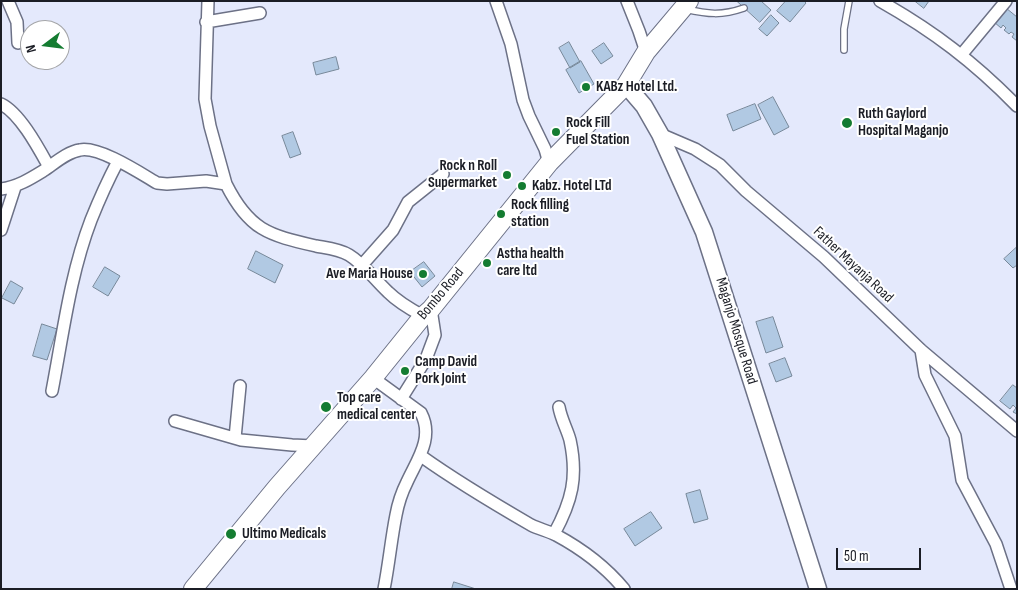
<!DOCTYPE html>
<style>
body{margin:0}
#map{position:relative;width:1018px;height:590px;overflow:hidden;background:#e4e9fc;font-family:"Sofia Sans Condensed",sans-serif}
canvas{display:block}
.frame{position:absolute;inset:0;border:2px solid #1b1d25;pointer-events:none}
.north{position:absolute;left:20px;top:20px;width:50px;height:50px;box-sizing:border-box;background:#fff;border:1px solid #a4a5a8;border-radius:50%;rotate:255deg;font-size:14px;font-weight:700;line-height:20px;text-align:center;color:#1b1d25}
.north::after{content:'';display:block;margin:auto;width:18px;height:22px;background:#147c31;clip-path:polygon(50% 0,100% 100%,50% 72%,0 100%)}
.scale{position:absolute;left:836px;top:548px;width:85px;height:22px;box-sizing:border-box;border:2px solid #1b1d25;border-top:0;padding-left:6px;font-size:15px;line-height:18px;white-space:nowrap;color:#1b1d25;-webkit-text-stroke:4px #fff;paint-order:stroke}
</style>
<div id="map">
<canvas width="1018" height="590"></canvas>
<div class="frame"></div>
<div class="north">N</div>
<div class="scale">50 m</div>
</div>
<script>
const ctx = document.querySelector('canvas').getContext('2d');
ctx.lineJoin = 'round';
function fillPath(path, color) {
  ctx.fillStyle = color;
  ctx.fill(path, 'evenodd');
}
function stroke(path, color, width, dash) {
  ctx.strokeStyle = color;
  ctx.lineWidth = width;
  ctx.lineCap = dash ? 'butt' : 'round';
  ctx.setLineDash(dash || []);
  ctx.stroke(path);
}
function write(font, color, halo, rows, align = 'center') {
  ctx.font = font + ' "Sofia Sans Condensed",sans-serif';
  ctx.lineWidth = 4;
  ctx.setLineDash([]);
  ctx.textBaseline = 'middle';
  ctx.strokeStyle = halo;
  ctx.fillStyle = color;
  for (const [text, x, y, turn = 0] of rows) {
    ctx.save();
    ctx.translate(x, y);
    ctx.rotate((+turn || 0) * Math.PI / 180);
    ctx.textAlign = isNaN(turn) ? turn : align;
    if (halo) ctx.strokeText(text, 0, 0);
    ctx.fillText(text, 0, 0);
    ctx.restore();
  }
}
const building = new Path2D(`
 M737 1H761L771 10 760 22Z
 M786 1H804L806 3 790 22 777 11Z
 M915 1H929L924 8Z
 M1006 8 1017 17V41L1012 37 1014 34 1011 32 1009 34 1004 30 1006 28 1003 25 1001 28 994 22Z
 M771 15 779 23 767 36 759 29Z
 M569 42 580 62 570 68 559 48Z
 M604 43 613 56 601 64 592 51Z
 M336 57 339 69 316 75 313 63Z
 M581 61 594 84 579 93 566 70Z
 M773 97 789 127 774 135 758 105Z
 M755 104 761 119 733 131 727 115Z
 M293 132 301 154 290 158 282 136Z
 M1017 247V265L1013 268 1004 259Z
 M256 251 283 265 275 283 248 269Z
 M424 262 435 276 422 287 410 272Z
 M105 267 120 276 108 296 93 287Z
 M11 281 23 288 14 304 2 298Z
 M773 317 783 347 766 353 756 322Z
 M42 324 57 329 47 360 33 356Z
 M785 358 792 376 776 382 769 364Z
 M1013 385 1017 388V414L1013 412 1016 408 1013 405 1010 409 1000 401Z
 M700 490 708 519 694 523 686 494Z
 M651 512 662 528 635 546 624 529Z
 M454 582 476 589H452Z`);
fillPath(building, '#b1c9e3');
stroke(building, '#789', 1);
const lane = new Path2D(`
 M685 9C708 14 721 16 744 8
 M844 50V29L849 1`);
const street = new Path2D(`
 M8 1 17 22 18 43
 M208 1 205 99 210 126 226 184
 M496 1 511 44 523 100 529 116 545 149 549 163
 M627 1 639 31 646 52
 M880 1C933 31 974 62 1017 106
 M206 22 260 13
 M962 54 1006 1
 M1 104C20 113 39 149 49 167
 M660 134 695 149 720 165 746 191 824 257 921 350 1017 431
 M1 189C17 187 30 179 43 171 55 163 67 152 80 150 99 146 140 173 157 183L167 184 206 181 226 184C249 230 268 235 316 246 327 248 339 249 349 255 364 264 375 280 388 292 398 302 410 309 423 316
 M1 230 15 187
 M362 265 393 230 408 202 443 174
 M921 350 925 375 955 436 962 480 996 544 1011 589
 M373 378 421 413C434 438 417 460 407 482 402 492 398 504 396 515 391 540 389 564 384 589
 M52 391C63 334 70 275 91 220 99 200 108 180 118 161
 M401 399 426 359 435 335 431 309
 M175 421 241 440 292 445 313 446
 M235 438 240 386
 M421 456C456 481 493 503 531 525 539 529 548 531 556 535 582 549 605 566 624 589
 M554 534C572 501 578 477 570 440 567 429 561 419 559 407`);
const secondary = new Path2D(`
 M626 85 644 106 660 134 704 232 818 589`);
const primary = new Path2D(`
 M193 589 277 487 373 378 423 316 431 309 549 163 626 85 646 52 689 1`);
stroke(lane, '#6c7186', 8);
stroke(street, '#6c7186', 14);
stroke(secondary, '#6c7186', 19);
stroke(primary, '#6c7186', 20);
stroke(lane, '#fff', 5.5);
stroke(street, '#fff', 11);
stroke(secondary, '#fff', 16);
stroke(primary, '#fff', 18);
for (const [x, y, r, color] of [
 [586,87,5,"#147c31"],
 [847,123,6,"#147c31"],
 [556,132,5,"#147c31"],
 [507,175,5,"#147c31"],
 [522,186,5,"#147c31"],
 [501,214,5,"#147c31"],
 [487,263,5,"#147c31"],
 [423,274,5,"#147c31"],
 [405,371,5,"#147c31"],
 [326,407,6,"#147c31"],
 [231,534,6,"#147c31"]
]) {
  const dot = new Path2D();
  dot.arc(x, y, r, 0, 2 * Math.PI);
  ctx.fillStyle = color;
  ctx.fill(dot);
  stroke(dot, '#fff', 2);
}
write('bold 15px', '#1b1d25', '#fff', [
 ["KABz Hotel Ltd.",596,87],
 ["Ruth Gaylord",858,114],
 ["Hospital Maganjo",858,131],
 ["Rock Fill",566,123],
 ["Fuel Station",566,140],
 ["Rock n Roll",497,166,"right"],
 ["Supermarket",497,183,"right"],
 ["Kabz. Hotel LTd",532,186],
 ["Rock filling",511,205],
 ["station",511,222],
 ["Astha health",497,254],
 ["care ltd",497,271],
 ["Ave Maria House",413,274,"right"],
 ["Camp David",415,362],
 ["Pork Joint",415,379],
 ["Top care",337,398],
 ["medical center",337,415],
 ["Ultimo Medicals",242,534]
], 'left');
write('15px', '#1b1d25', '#fff', [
 ["Father Mayanja Road",853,265,43],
 ["Bombo Road",441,294,-50],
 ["Maganjo Mosque Road",736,331,73]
]);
</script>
